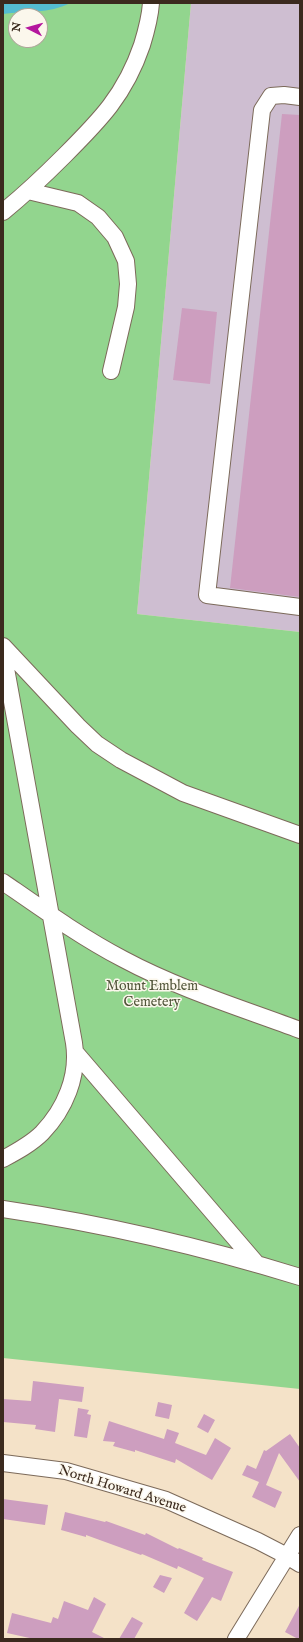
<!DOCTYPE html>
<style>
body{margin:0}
#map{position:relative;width:303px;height:1642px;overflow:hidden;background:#f4e2c8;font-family:"IM FELL English",serif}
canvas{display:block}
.frame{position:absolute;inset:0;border:4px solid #3b2a1e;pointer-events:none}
.north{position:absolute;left:8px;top:8px;width:40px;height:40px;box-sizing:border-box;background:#fbf7ec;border:1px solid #aea59a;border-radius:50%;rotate:276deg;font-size:11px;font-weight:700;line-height:16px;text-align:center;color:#3b2a1e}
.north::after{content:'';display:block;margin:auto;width:14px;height:18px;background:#b5179e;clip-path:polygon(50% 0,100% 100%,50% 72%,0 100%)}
</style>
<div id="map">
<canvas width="303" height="1642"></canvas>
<div class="frame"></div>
<div class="north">N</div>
</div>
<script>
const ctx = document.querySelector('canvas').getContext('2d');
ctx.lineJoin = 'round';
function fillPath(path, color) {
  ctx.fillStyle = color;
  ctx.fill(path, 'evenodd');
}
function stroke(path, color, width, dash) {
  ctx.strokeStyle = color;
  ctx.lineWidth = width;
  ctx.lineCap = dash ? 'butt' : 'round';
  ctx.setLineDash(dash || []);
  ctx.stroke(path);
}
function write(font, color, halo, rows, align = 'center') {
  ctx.font = font + ' "IM FELL English",serif';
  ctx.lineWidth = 3;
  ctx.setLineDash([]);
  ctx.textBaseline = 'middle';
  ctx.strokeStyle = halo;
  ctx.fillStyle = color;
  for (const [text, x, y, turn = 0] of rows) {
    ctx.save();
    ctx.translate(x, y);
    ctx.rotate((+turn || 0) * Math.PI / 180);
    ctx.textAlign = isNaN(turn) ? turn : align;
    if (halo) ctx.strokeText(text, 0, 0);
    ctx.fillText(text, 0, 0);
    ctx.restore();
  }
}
fillPath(new Path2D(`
 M191 3H300V632L137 614Z`), '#cebed1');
fillPath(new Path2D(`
 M3 3H191L137 614 300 632V1389L3 1358ZM16 16H40V40H16Z`), '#92d58e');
fillPath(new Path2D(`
 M3 3H70C49 14 26 11 3 14Z`), '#54bcd1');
fillPath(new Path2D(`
 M282 114 300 115V597L230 588Z
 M182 308 217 312 210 384 173 380Z
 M33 1381 84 1387 82 1402 59 1399 55 1432 35 1429 36 1425 3 1422V1399L31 1401Z
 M158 1402 172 1405 169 1419 155 1416Z
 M78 1408 89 1410 87 1414 91 1415 87 1438 74 1436Z
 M204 1414 215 1420 208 1433 197 1427Z
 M109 1421 164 1439 167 1429 179 1433 175 1443 206 1455 215 1438 231 1448 212 1480 176 1459 175 1463 135 1450V1452L113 1446 115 1442 103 1441Z
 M290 1434 300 1448V1482L279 1453 266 1485 282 1492 275 1508 252 1497 259 1482 242 1475 247 1465 256 1469 264 1450 266 1451Z
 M3 1499 48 1505 45 1525 3 1519Z
 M65 1512 105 1522 106 1521 145 1535 146 1533 178 1549 179 1548 203 1558 202 1560 233 1572 221 1601 212 1597 197 1621 184 1613 204 1578 178 1566 177 1569 142 1554 141 1555 86 1535V1537L61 1530Z
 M160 1575 172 1578 164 1593 153 1587Z
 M94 1597 106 1604 92 1632 106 1639H34L7 1633 12 1613 51 1623 53 1617 58 1619 64 1601 88 1610Z
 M300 1604V1639H298L285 1632Z
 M132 1617 143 1623 134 1639H119Z`), '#cd9ebf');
const minor = new Path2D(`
 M300 97 284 95 271 96 262 110 207 595 300 607
 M28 191 78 203 98 217 115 237 126 261 128 284 126 307 111 371
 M3 212C25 194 44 176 64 156 100 120 125 95 142 45 146 32 150 17 151 3
 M3 646 78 726 97 744 121 760 183 793 300 835
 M3 652 74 1043C79 1076 65 1109 42 1133 31 1144 16 1152 3 1159
 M3 882C42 909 81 937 123 959 179 989 241 1008 300 1030
 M76 1053 257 1264
 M3 1209C104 1224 203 1247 300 1277
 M3 1463 66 1471 166 1500 258 1541 287 1556 300 1564
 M236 1639 300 1535`);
stroke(minor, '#7c6a5a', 18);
stroke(minor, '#fff', 16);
write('14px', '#51553a', '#fbf7ec', [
 ["Mount Emblem",152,987],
 ["Cemetery",152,1003]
]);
write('14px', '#3b2a1e', '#fbf7ec', [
 ["North Howard Avenue",122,1490,17]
]);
</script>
